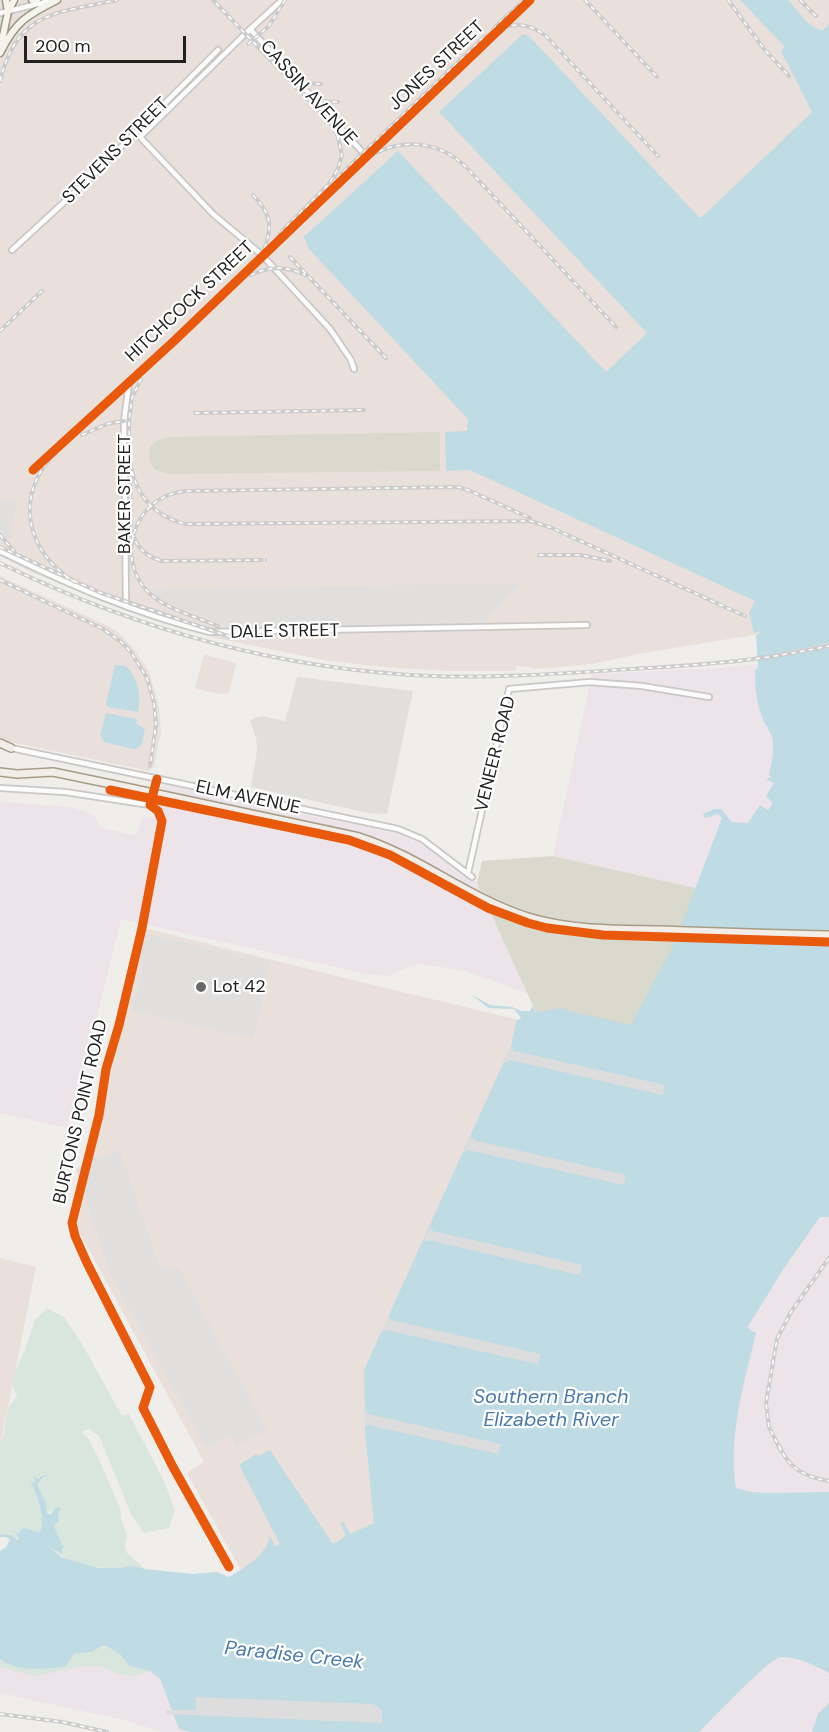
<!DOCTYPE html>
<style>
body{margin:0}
#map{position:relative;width:829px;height:1732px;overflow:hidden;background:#f0eeeb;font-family:"DM Sans",sans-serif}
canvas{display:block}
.scale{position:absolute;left:24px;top:36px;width:162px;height:27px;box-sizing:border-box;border:3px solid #222;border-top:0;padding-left:8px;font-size:18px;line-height:21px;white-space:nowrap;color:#222;-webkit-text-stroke:4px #fff;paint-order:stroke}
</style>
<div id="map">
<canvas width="829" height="1732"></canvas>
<div class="scale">200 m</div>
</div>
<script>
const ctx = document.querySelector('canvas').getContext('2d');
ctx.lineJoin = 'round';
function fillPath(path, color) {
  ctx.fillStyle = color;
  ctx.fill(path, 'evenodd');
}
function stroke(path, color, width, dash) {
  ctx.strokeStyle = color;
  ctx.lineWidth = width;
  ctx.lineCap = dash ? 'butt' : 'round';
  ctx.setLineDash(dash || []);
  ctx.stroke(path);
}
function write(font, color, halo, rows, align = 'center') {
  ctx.font = font + ' "DM Sans",sans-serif';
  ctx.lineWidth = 4.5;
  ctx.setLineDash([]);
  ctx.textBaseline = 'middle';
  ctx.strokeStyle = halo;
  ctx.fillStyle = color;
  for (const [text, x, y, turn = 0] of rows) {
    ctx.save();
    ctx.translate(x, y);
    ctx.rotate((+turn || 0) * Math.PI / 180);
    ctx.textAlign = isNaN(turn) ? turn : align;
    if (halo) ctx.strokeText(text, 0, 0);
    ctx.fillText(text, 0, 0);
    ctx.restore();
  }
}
fillPath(new Path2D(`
 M764 663 797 764 757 831 695 888 553 856 592 674 736 667Z
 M166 785 394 833 426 846 477 883 527 993 465 971 423 964 409 966 389 976 366 974 121 919 81 1081 67 1128 0 1113V802L70 807 84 811 94 816 97 820 99 827 136 836 142 817 153 819 160 786Z
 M786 1217H829V1497L781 1499 712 1486V1330Z
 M712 1625 813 1661 829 1669V1732H618Z
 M74 1654 150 1671 160 1679 179 1729 190 1732H162L124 1720 0 1693V1659Z`), '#ede4e9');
fillPath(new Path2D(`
 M0 0H829V169L771 632 638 654 593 664 539 669 517 666 515 671H445L382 667 323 660 215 638 153 620 109 604 29 571 0 556Z
 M0 576 108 626 118 632 135 650 149 671 159 706 161 732 154 767 149 771 0 740Z
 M204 654 236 663 229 693 218 694 195 688Z
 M141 927 361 982 616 1043 462 1598 262 1608 187 1473 204 1462 77 1228 101 1107Z
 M0 1258 36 1267 0 1447Z`), '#eae0db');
fillPath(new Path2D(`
 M440 432V471L168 474 154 469 149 459 150 447 155 442 167 437Z
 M553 856 695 888 681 945 633 1029 538 1017 477 883 482 861Z`), '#d9d9cd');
fillPath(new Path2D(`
 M47 1308 64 1317 81 1342 122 1416 129 1414 165 1483 175 1511 169 1528 144 1533 131 1514 99 1436 88 1429 82 1432 88 1438 97 1455 120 1508 121 1520 127 1535 125 1546 127 1553 145 1569C135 1564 127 1568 116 1568 92 1569 66 1563 48 1546L62 1554 63 1546 54 1526 59 1521 58 1515 61 1507 47 1514 46 1503 37 1484 38 1481 47 1477 44 1475 36 1479 34 1477 35 1485 30 1481C37 1496 46 1516 40 1533L23 1528 18 1534H15L19 1539 17 1540 11 1535 0 1534V1443L3 1438 8 1408 17 1396 12 1384 13 1376 25 1350 35 1320Z
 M104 1645 120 1654 129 1666 150 1671 133 1676 120 1675 99 1666 78 1667 36 1676 0 1667V1659L4 1662 92 1652Z`), '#d9e6de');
fillPath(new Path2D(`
 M0 498 18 501 9 542 0 530Z
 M522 583 484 622 230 627 158 599 156 589Z
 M297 677 413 691 387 814 368 813 251 787 257 750 256 738 250 721 256 717 263 716 285 721Z
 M144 933 271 961 253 1039 132 1011 143 963 137 962Z
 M120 1151 160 1267 179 1268 268 1431 236 1446 230 1435 205 1447 109 1272 76 1169 87 1161Z`), '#e0dfde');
fillPath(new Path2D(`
 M740 0H788L809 24 822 31 829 24V1217H820L786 1265 747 1328 756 1333C744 1384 728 1435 736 1488L751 1492 767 1493 829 1492V1673C817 1666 795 1656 781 1657 769 1658 712 1720 699 1732H190L179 1729 160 1679 150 1671 129 1666 120 1654 104 1645 92 1652 74 1654 65 1667C45 1668 17 1673 0 1659V1551L6 1547 10 1540 6 1537H0V1534L11 1535 17 1540 19 1539 14 1531 18 1534 23 1528C29 1528 33 1532 40 1532 46 1516 37 1496 30 1481L35 1484 34 1476 37 1479 44 1475 48 1477H44L37 1484 46 1503 47 1514H51L57 1507H61L58 1515 59 1521 54 1526 63 1546 62 1554 48 1546 61 1557 98 1568H117L134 1566 145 1569 193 1574 217 1572 229 1577C247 1566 265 1557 270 1536L275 1546 280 1544 239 1465 256 1454 258 1456 270 1450 333 1544 346 1536 340 1523 343 1521 350 1534 374 1523 365 1430 364 1370 511 1046 516 1022 521 1018 514 1009 488 1008 472 995 490 1005 512 1007 521 1011H530L533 1006 535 1012 565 1008V1010L631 1025 675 942 722 818 718 814 705 818 703 814 714 809H721L732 822 748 823 760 805 768 810 773 803 766 796 774 783 766 779 771 777 769 775C771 764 774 753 773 742 772 732 765 726 762 717 756 701 755 687 755 670L758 668 756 635 760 633V631L754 633 749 613 755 601 470 470 446 471 445 432 467 431 468 419 308 248 304 237 398 151 606 372 647 333 439 112 523 34 529 36 682 199 699 217H702L812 112 781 51 785 47Z
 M115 665 126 666C138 677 142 697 138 712L108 707 106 704Z
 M106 713 137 719 136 724 145 729 142 744 136 749H132L104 742 100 735Z
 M829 1703V1732H812L818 1714Z`), '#bfdbe3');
fillPath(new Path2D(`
 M829 643V648L755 660V658Z
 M112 779 350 829 386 842 413 854 495 899 541 916 596 924 829 931V944L595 937 538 928 475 904 407 865 382 853 347 842 110 792Z
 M511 1046 514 1051 665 1085 663 1095 510 1060 504 1063Z
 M471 1136 473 1140 626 1175 624 1185 468 1150 463 1153Z
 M430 1227 433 1231 582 1265 580 1275 428 1240 423 1242Z
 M389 1316 391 1320 541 1354 538 1364 386 1330 381 1332Z
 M365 1410 368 1414 501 1444 498 1454 368 1425 365 1427Z
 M196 1697 373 1704 382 1710V1723L166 1714V1710H196Z`), '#dedddd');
const street = new Path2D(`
 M282 0 246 33 140 137 213 214 262 255 330 329 351 360 354 369
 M0 13 50 1
 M250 29 366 156
 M12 250 86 182 218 50
 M33 470 173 342 530 0
 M0 551C67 584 138 615 210 632L587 625
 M126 605 124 421 129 383
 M11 748 398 829 422 839 472 877
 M157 779 150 805 158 811 162 821 142 928 119 1025 106 1069 99 1115 72 1223 75 1236 87 1263 150 1387 143 1408 173 1467 229 1567
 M0 788 65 792 150 805
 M468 873 509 689 590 682 642 686 709 697`);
const secondary = new Path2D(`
 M6 0 8 12
 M32 0H37
 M1 45 8 12 14 0
 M0 53C15 22 27 15 57 0`);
const primary = new Path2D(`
 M0 743 11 748
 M0 772 17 774 53 772 111 784`);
stroke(street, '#c9c8c7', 8);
stroke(secondary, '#999a82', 9);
stroke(primary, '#a79c86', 10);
stroke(street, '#fdfcfc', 4.5);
stroke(secondary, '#f4f4ed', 6);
stroke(primary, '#f3ede7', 7);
const rail = new Path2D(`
 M585 0 657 77
 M728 0 764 49 789 76
 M800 0 816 16
 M493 29 524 0
 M248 44 269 26 285 0
 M290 77 303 83 321 84
 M0 81C17 11 57 13 117 0
 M307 95 319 101 338 102
 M363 160C397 138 436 138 466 167L616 327
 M337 178 480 41C501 24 524 18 546 36L658 156
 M253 195C272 215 273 227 263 252
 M290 257 386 358
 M251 275C269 266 287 266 305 275
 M0 331 42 291
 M141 379 132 398 129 421 131 551C134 603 178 609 218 626
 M195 413 364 410
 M82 435 107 424 124 421
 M129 454C133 490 148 514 185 524L531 521 552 528 745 616
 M132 533C137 548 147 557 162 561L265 560
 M0 535 14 551
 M0 547 101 593 231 637
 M131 551C133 518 153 494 187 491L458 487 468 490 530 518
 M539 555H580L610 561
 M0 563C135 629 281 670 432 676 494 678 555 674 617 670 663 667 708 665 753 659 779 656 804 651 829 646
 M0 580 103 629 120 641 131 652 147 678 154 703 156 725 150 766
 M75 582C25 552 13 494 57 451L176 342 261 261 283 230 328 185 338 169 342 155 337 134 327 119 213 0
 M779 1445C788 1468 805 1477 829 1481
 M781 1451 769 1427 766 1403 777 1339 791 1312 829 1258
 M0 1714 62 1722 107 1732`);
stroke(rail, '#ccc', 4);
stroke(rail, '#fff', 1.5, [4.5]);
const primaryBridge = new Path2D(`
 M111 784 359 837C419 856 468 898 528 917 571 930 615 929 660 930 716 932 773 934 829 935`);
stroke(primaryBridge, '#a79c86', 10, []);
stroke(primaryBridge, '#f3ede7', 7);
stroke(new Path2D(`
 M33 470 173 342 530 0
 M157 779 150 805 158 811 162 821 142 928 119 1025 106 1069 99 1115 72 1223 75 1236 87 1263 150 1387 143 1408 173 1467 229 1567
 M110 790 349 840 390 855 488 908 528 923 547 928 603 935 829 942`), '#e8590c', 9);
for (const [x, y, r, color] of [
 [201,987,6,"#6a6968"]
]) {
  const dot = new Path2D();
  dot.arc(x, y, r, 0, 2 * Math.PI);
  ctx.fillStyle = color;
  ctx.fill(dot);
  stroke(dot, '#fff', 2);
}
write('18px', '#222', '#fff', [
 ["JONES STREET",437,66,-43],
 ["CASSIN AVENUE",308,93,48],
 ["STEVENS STREET",116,151,-45],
 ["HITCHCOCK STREET",190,302,-43],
 ["BAKER STREET",125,494,-90],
 ["DALE STREET",285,632,-1],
 ["VENEER ROAD",496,754,-76],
 ["ELM AVENUE",248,798,12],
 ["BURTONS POINT ROAD",81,1112,-77]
]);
write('18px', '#222', '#fff', [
 ["Lot 42",213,987]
], 'left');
write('italic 20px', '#4a7aab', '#fff', [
 ["Southern Branch",551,1398],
 ["Elizabeth River",551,1421],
 ["Paradise Creek",294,1656,6]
]);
</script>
